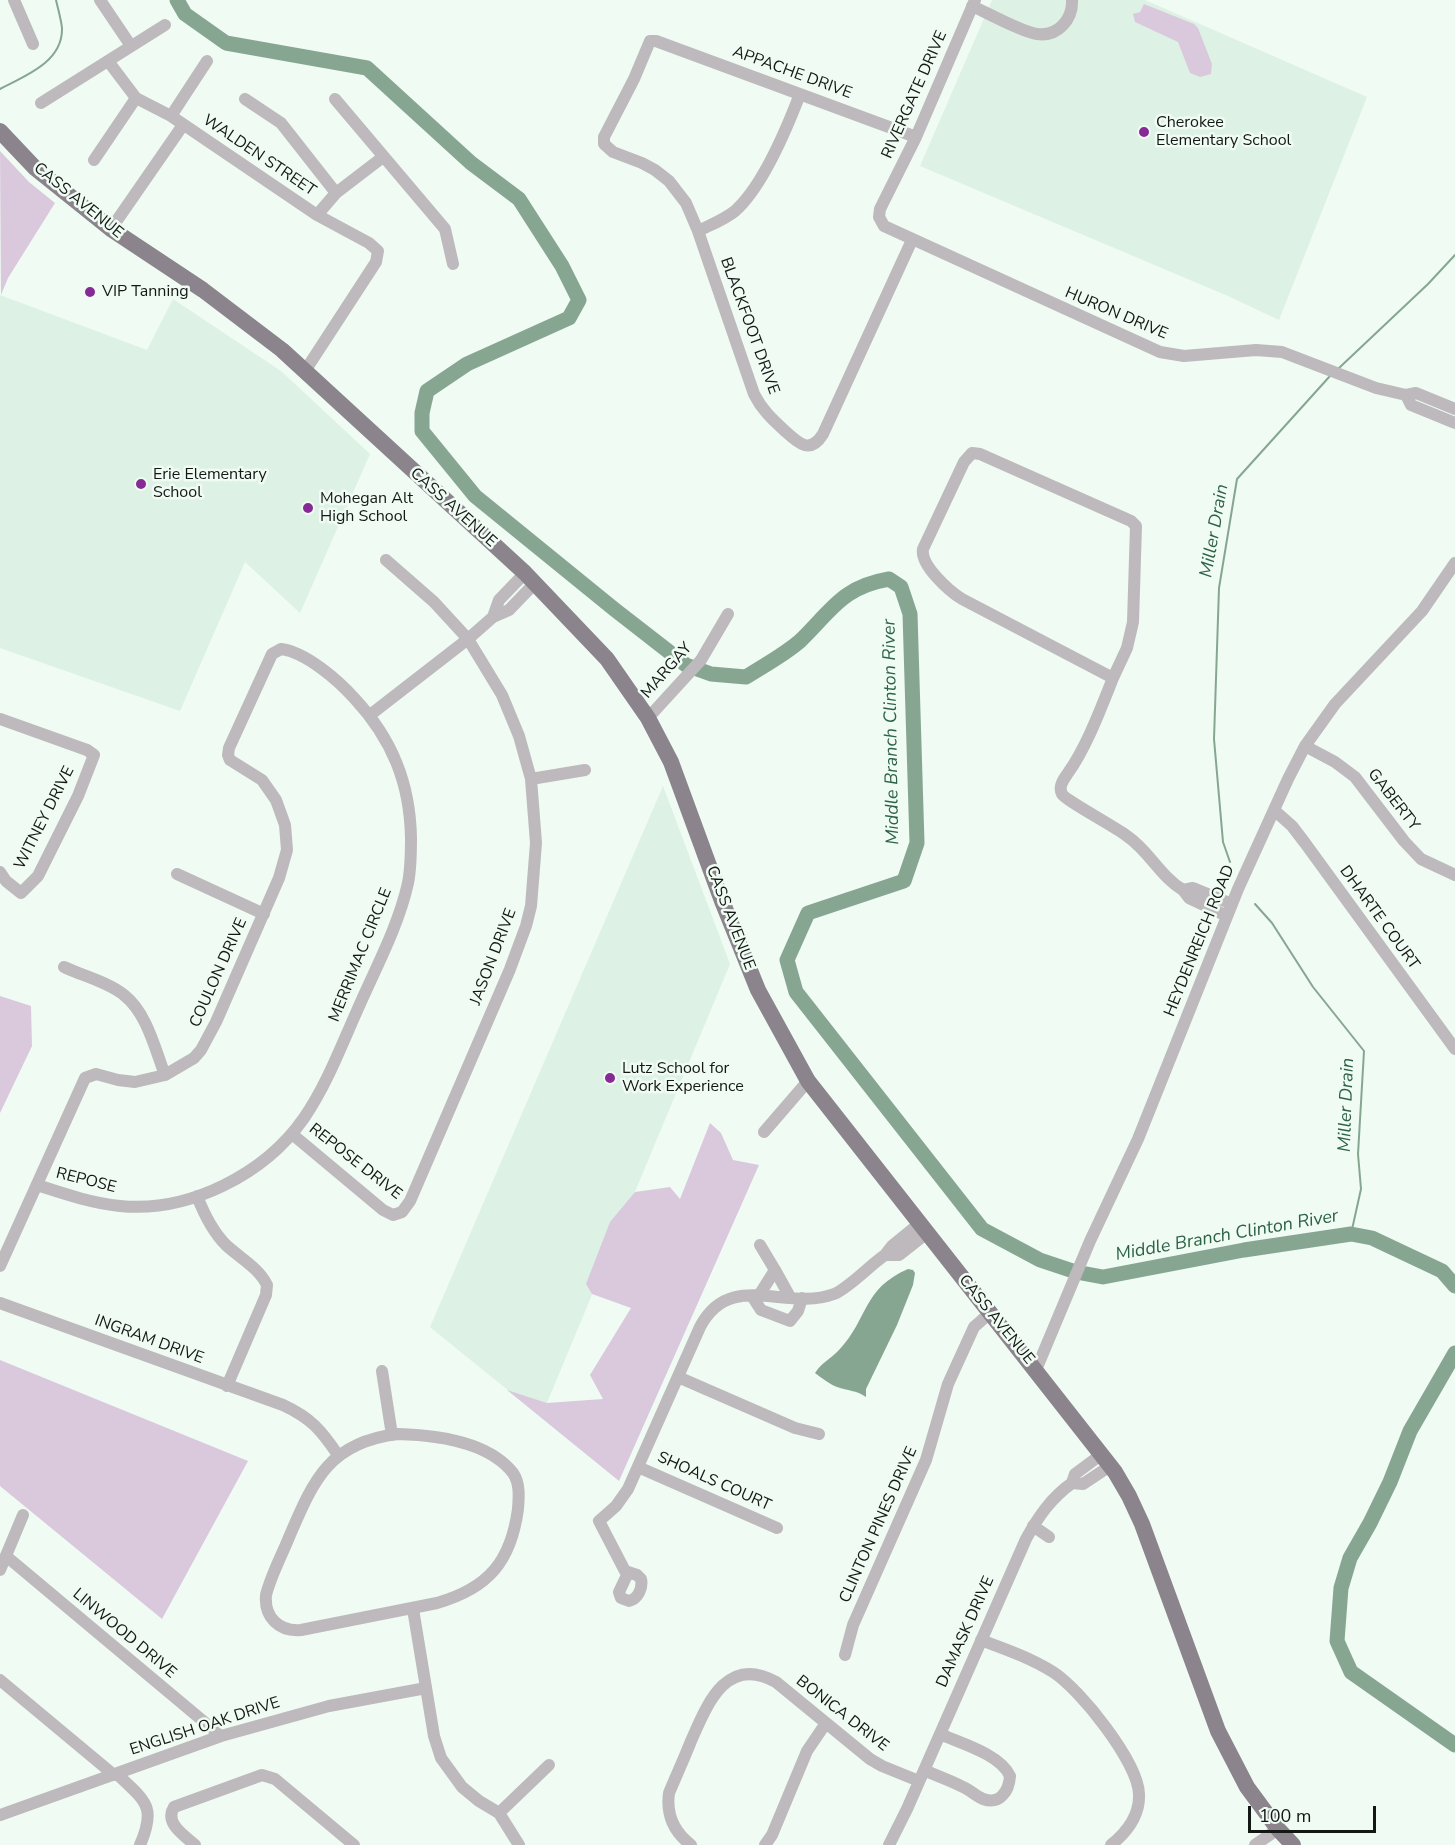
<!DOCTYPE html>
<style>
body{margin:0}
#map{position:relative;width:1455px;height:1845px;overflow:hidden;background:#effbf3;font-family:"Nunito Sans",sans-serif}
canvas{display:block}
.scale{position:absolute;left:1248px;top:1806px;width:128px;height:27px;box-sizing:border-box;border:3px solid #141815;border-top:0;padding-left:8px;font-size:18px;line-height:21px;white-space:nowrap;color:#141815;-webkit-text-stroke:4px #effbf3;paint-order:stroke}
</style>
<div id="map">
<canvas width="1455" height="1845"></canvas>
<div class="scale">100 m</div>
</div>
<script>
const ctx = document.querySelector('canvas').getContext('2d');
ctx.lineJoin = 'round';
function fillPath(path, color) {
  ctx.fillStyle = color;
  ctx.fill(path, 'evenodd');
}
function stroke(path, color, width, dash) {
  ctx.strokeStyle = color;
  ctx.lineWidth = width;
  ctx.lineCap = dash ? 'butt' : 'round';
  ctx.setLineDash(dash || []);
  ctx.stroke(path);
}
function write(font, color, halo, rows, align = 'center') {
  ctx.font = font + ' "Nunito Sans",sans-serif';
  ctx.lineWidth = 5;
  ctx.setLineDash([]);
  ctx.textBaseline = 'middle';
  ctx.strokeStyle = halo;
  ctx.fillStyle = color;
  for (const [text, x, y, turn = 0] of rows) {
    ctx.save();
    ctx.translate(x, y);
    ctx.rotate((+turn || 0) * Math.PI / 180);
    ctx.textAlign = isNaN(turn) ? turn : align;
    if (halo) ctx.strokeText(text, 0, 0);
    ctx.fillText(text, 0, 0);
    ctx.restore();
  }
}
fillPath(new Path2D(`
 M992 0H1145L1367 97 1279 320 1228 296 920 166Z
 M0 295 147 350 173 299 281 371 370 454 300 613 245 562 180 711 0 648Z
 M663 786 730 964 541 1417 430 1327Z`), '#def1e5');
fillPath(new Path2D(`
 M1144 4 1194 24 1198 28 1212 64 1211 74 1200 77 1190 73 1178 42 1135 22 1133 14 1140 12Z
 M0 151 29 182 55 203 8 278 1 295Z
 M0 996 31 1006 32 1046 0 1113Z
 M710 1123 721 1133 733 1160 759 1165 619 1481 507 1390 547 1403 603 1399 590 1375 631 1308 592 1294 586 1284 610 1222 635 1192 670 1187 680 1199Z
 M0 1360 248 1461 162 1619 0 1486Z`), '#dac9dd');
fillPath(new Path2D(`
 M908 1269 913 1270 915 1273 913 1285 897 1325 866 1389V1397C856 1390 848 1391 837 1387 829 1384 822 1378 815 1373 822 1362 831 1359 839 1350 869 1318 862 1289 908 1269Z`), '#87a692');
stroke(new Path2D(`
 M0 89C25 76 63 62 62 28 61 19 58 9 56 0
 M1339 368 1428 284 1455 255
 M1230 862 1223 842 1214 739 1219 588 1237 479 1330 376
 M1255 904 1272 923 1313 987 1364 1051 1358 1154 1361 1189 1351 1234`), '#87a692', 2);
stroke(new Path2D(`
 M177 0 185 14 226 43 367 68 471 163 519 199 562 266 579 300 569 318 467 364 427 391 422 413V431L475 496 614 609 686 665 711 674 746 677C763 666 784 655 800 641 832 610 842 587 889 579L901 587 910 614 917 843 904 881 808 913 787 960 796 992 982 1229 1040 1260 1076 1272 1103 1277 1244 1250 1351 1234 1372 1238 1442 1271 1455 1286
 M1455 1353 1410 1431 1390 1482 1370 1523 1350 1558 1341 1588 1337 1641 1351 1672 1455 1745`), '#87a692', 15);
stroke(new Path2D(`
 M14 0 33 44
 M100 0 131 46
 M975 0 916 137 880 209 879 217 884 226 1160 352 1184 356 1256 350 1282 352 1376 388 1406 395 1416 393 1455 409
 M972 6C988 13 1021 32 1037 34 1058 37 1073 19 1072 0
 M108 61 136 98 171 116 317 215 369 243 378 251 376 262 305 371
 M245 99 281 123 336 193
 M335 99 445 229 453 264
 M41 103 165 25
 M171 116 207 61
 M94 160 136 98
 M317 215 336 193 383 157
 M111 229 183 125
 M698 231C710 225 724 220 735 211 762 187 787 128 800 94
 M912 240 823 434C810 455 798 443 785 431 772 419 762 410 754 394L698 231 686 203 669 181 655 170 642 163 613 152 604 144V137L634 79 650 41H656L916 137
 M1406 395 1411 405 1455 423
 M972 453 980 454 1131 521 1136 526 1133 622 1127 648 1113 678 962 599C949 591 920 565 923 549L964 462Z
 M493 617 499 600 525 573
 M1113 678C1101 708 1087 746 1068 773 1064 779 1058 786 1062 794 1065 800 1117 828 1127 836 1149 851 1160 876 1183 890
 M370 715 468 639 493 617 509 610 535 583
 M648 718 701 660 728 614
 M0 719 87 750 94 755 78 796 38 876 21 893 6 881 0 872
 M1305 746 1335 762 1355 777 1404 841 1421 859 1455 875
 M531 779 585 770
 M1274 810 1292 826 1305 843 1455 1049
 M177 874 264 914
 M1227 916 1189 898 1183 890 1193 888 1232 904
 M64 967C83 976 108 982 124 995 147 1013 155 1049 165 1075
 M764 1132 808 1081
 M292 1134 383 1210 393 1215 402 1212 410 1201 510 969 526 926 531 906 536 843 531 779 519 736 502 695 468 639 434 602 386 560
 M197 1196C204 1214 212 1231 226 1245 240 1258 259 1268 267 1285L266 1295 227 1386
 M919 1224 892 1246 885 1255H899L927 1233
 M760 1245 775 1270
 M0 1266 85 1078 96 1074 118 1080 135 1082 165 1075 194 1058 201 1050 216 1022 279 878 287 850 285 825 276 800 262 780 230 760 228 755 229 748 272 654 281 649C306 652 339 681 355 699 392 739 410 783 411 838 411 853 411 868 408 883 398 928 374 971 356 1013 340 1049 326 1086 304 1118 265 1174 189 1213 120 1206 91 1203 65 1194 37 1185
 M752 1296 761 1310 790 1321 798 1311 802 1298
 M758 1297 775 1270 790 1297
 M0 1303 283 1405C311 1418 321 1430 338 1455
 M1036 1370 1090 1241 1138 1139 1238 889 1288 779 1305 746 1335 704 1422 611 1455 563
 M382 1371 392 1435
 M678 1377 795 1428 819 1434
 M398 1434C435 1435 488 1441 513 1473 520 1483 519 1497 518 1509 511 1561 489 1588 437 1603L301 1630C279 1632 264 1617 266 1595 271 1575 282 1555 290 1535 314 1479 330 1442 398 1434Z
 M638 1467 777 1528
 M1072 1483 1083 1484 1110 1466
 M1033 1526 1049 1537
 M6 1556 221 1736
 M0 1570 23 1515
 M628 1573 619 1592 621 1598 629 1601C638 1599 643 1588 641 1579L637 1575 625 1571 599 1521 616 1506 628 1489 700 1327C730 1269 786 1312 834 1294 849 1288 870 1265 885 1255
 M413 1609 434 1736 441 1758 462 1787 479 1801 499 1813 519 1845
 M981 1640C1005 1649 1031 1658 1053 1672 1080 1689 1138 1762 1139 1794 1140 1815 1127 1832 1111 1845
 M845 1655 853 1625 926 1460 948 1384 974 1327 990 1313
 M0 1680 114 1775
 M924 1770C937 1776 950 1780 963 1787 970 1790 976 1796 983 1799 1000 1805 1009 1791 1010 1776 1000 1754 960 1743 940 1734
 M117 1774C145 1801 157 1806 140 1845
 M499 1813 549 1765
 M0 1815 221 1736 329 1706 426 1688
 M195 1845C184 1835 164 1823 174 1807L262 1775 275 1779 354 1845
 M691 1845C674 1832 666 1815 669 1793 676 1776 684 1759 691 1741 707 1705 726 1654 776 1682L870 1759 882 1766 919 1781
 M765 1845 772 1835 807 1751 826 1723
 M889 1845 907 1809 1026 1539C1038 1517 1051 1498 1072 1483L1075 1474 1102 1454
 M1255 1845 1278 1829`), '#bdb9bd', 12);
stroke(new Path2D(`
 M0 131 35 168 111 229 203 290 282 350 525 573 607 659 648 718 671 762 722 901 758 990 808 1081 1115 1472 1129 1496 1142 1524 1218 1731 1247 1787 1278 1829 1293 1845`), '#8b848c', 16);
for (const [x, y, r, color] of [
 [1144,132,6,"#862a96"],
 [90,292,6,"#862a96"],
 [141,484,6,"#862a96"],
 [308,508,6,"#862a96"],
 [610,1078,6,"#862a96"]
]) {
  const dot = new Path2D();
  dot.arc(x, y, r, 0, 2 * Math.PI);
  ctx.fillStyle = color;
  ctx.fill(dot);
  stroke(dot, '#effbf3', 2);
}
write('16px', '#141815', '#effbf3', [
 ["APPACHE DRIVE",792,73,20],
 ["RIVERGATE DRIVE",915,95,-66],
 ["WALDEN STREET",259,156,34],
 ["CASS AVENUE",78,201,39],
 ["HURON DRIVE",1116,314,23],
 ["BLACKFOOT DRIVE",749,326,70],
 ["CASS AVENUE",453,508,42],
 ["MARGAY",667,671,-49],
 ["GABERTY",1393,800,52],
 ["WITNEY DRIVE",45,818,-63],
 ["CASS AVENUE",730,918,69],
 ["DHARTE COURT",1379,918,54],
 ["HEYDENREICH ROAD",1200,941,-68],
 ["MERRIMAC CIRCLE",361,955,-68],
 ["JASON DRIVE",494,957,-69],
 ["COULON DRIVE",219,973,-66],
 ["REPOSE DRIVE",355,1162,38],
 ["REPOSE",86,1181,14],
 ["CASS AVENUE",996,1320,51],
 ["INGRAM DRIVE",149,1340,20],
 ["SHOALS COURT",714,1482,24],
 ["CLINTON PINES DRIVE",879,1525,-66],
 ["DAMASK DRIVE",966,1632,-66],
 ["LINWOOD DRIVE",124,1634,40],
 ["BONICA DRIVE",842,1714,38],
 ["ENGLISH OAK DRIVE",205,1727,-18]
]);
write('16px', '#141815', '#effbf3', [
 ["Cherokee",1156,123],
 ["Elementary School",1156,141],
 ["VIP Tanning",102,292],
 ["Erie Elementary",153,475],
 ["School",153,493],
 ["Mohegan Alt",320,499],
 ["High School",320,517],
 ["Lutz School for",622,1069],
 ["Work Experience",622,1087]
], 'left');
write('italic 18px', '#2d6245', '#effbf3', [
 ["Miller Drain",1215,531,-80],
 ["Middle Branch Clinton River",892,732,-91],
 ["Miller Drain",1347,1105,-88],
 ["Middle Branch Clinton River",1227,1236,-10]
]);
</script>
